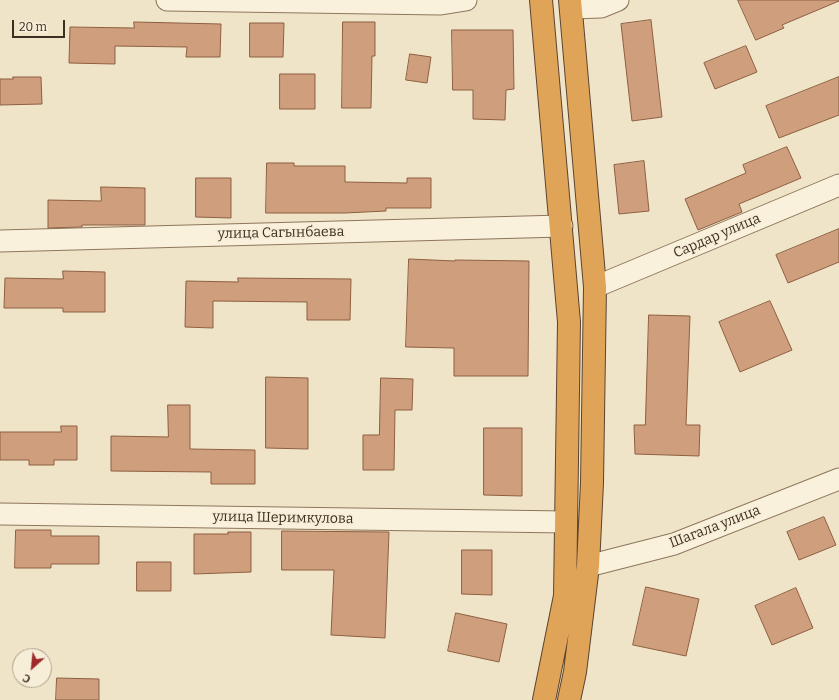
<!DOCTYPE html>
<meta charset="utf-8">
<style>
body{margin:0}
#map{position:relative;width:839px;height:700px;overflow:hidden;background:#f0e4c8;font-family:Bitter,serif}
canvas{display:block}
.north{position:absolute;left:12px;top:648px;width:40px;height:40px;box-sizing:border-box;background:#f7eed8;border:1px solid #ada18e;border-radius:50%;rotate:207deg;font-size:11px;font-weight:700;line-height:16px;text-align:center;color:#3d2e20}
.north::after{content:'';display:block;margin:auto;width:14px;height:18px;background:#9e2a2b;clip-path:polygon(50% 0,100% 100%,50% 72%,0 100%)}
.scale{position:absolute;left:12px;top:20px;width:53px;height:18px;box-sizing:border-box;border:2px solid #3d2e20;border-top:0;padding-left:5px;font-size:12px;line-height:14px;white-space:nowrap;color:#3d2e20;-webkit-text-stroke:3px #f7eed8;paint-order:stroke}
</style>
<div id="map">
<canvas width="839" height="700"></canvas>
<div class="north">С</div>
<div class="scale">20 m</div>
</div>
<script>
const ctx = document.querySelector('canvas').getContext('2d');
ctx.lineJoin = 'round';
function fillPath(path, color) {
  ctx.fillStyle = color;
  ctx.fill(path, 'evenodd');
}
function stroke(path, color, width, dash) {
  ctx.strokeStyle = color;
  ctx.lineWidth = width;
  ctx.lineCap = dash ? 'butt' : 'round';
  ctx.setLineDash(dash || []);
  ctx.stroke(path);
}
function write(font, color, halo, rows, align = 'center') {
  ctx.font = font + ' Bitter,serif';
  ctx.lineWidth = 4;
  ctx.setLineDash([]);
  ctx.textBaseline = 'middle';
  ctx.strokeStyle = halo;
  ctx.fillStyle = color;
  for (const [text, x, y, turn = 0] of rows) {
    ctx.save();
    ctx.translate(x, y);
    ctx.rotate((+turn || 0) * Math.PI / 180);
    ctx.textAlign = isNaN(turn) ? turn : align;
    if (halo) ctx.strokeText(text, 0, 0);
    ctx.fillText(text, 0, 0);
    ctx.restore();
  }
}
const building = new Path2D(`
 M738 0H839V1L782 25 784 28 756 40Z
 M651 20 662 117 632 121 621 24Z
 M134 22 221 24 220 57H186L187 47 115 46V64L69 63 70 27 134 28Z
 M343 22H375V56H372L371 108H342Z
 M250 23H284L283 57H250Z
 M452 30H513L514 89 506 90 505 120 473 119V90H453Z
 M746 46 757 72 715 89 704 63Z
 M410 54 431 57 427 83 406 80Z
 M280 74H315V109H280Z
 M13 77H41L42 104 0 105V79H13Z
 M839 77V115L779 138 766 106Z
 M787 147 801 178 739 204 742 212 698 230 685 199 746 173 743 165Z
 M644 161 649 211 619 214 614 165Z
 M267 163H294V166H345V182L407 183V178H431V208H386V211L345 213H266Z
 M196 178H231V218L196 217Z
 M101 187 145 188V225H82V227L48 228V200L101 201Z
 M839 229V262L788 283 776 255Z
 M409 259 455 261V260L529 261 528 376H454V348L406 347Z
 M63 271 105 272V312H63V308H4L5 278 63 279Z
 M238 278 351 279 350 320H307V302L213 301V328L185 327 186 281 238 282Z
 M770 301 792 350 740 372 719 322Z
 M649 315 690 316 686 425H700L699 456 635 454 634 425H645Z
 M266 377 308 378V449L266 448Z
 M381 378 413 379 412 410H395L394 470H363V435H379Z
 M168 405H190V449L255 450V484H211V472L111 471V436L168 437Z
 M61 426H77V460H54V465H29V460H0V432H61Z
 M484 428H522V496L484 495Z
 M824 517 836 545 799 560 787 532Z
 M16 530H51V536H99V564H51V568H15Z
 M282 531 389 532 385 638 331 635 334 570H282Z
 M228 532H251V572L194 574V534H228Z
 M462 550H492V595L462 594Z
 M137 562H171V591H137Z
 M646 587 699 599 686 656 633 645Z
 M796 588 813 628 772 645 755 606Z
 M456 613 507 624 499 662 448 651Z
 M57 678 99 679V700H56Z`);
fillPath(building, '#cf9f7d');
stroke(building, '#8d5f41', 1);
const street = new Path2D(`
 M167 0 441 4 466 0
 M571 8 601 7 618 0
 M0 241 562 226
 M595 287 839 185
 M0 514 566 522
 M588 566 674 544 839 479`);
const highway = new Path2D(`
 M541 0 569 322 565 596 544 700
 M569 700 575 672 588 566 592 483 595 287 570 0`);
stroke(street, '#8d765c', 23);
stroke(highway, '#5b4430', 24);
stroke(street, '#faf1dc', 21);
stroke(highway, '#e0a458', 22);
write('14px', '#3d2e20', '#f7eed8', [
 ["улица Сагынбаева",281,233,-1],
 ["Сардар улица",717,236,-23],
 ["улица Шеримкулова",283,518,1],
 ["Шагала улица",715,527,-21]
]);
</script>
